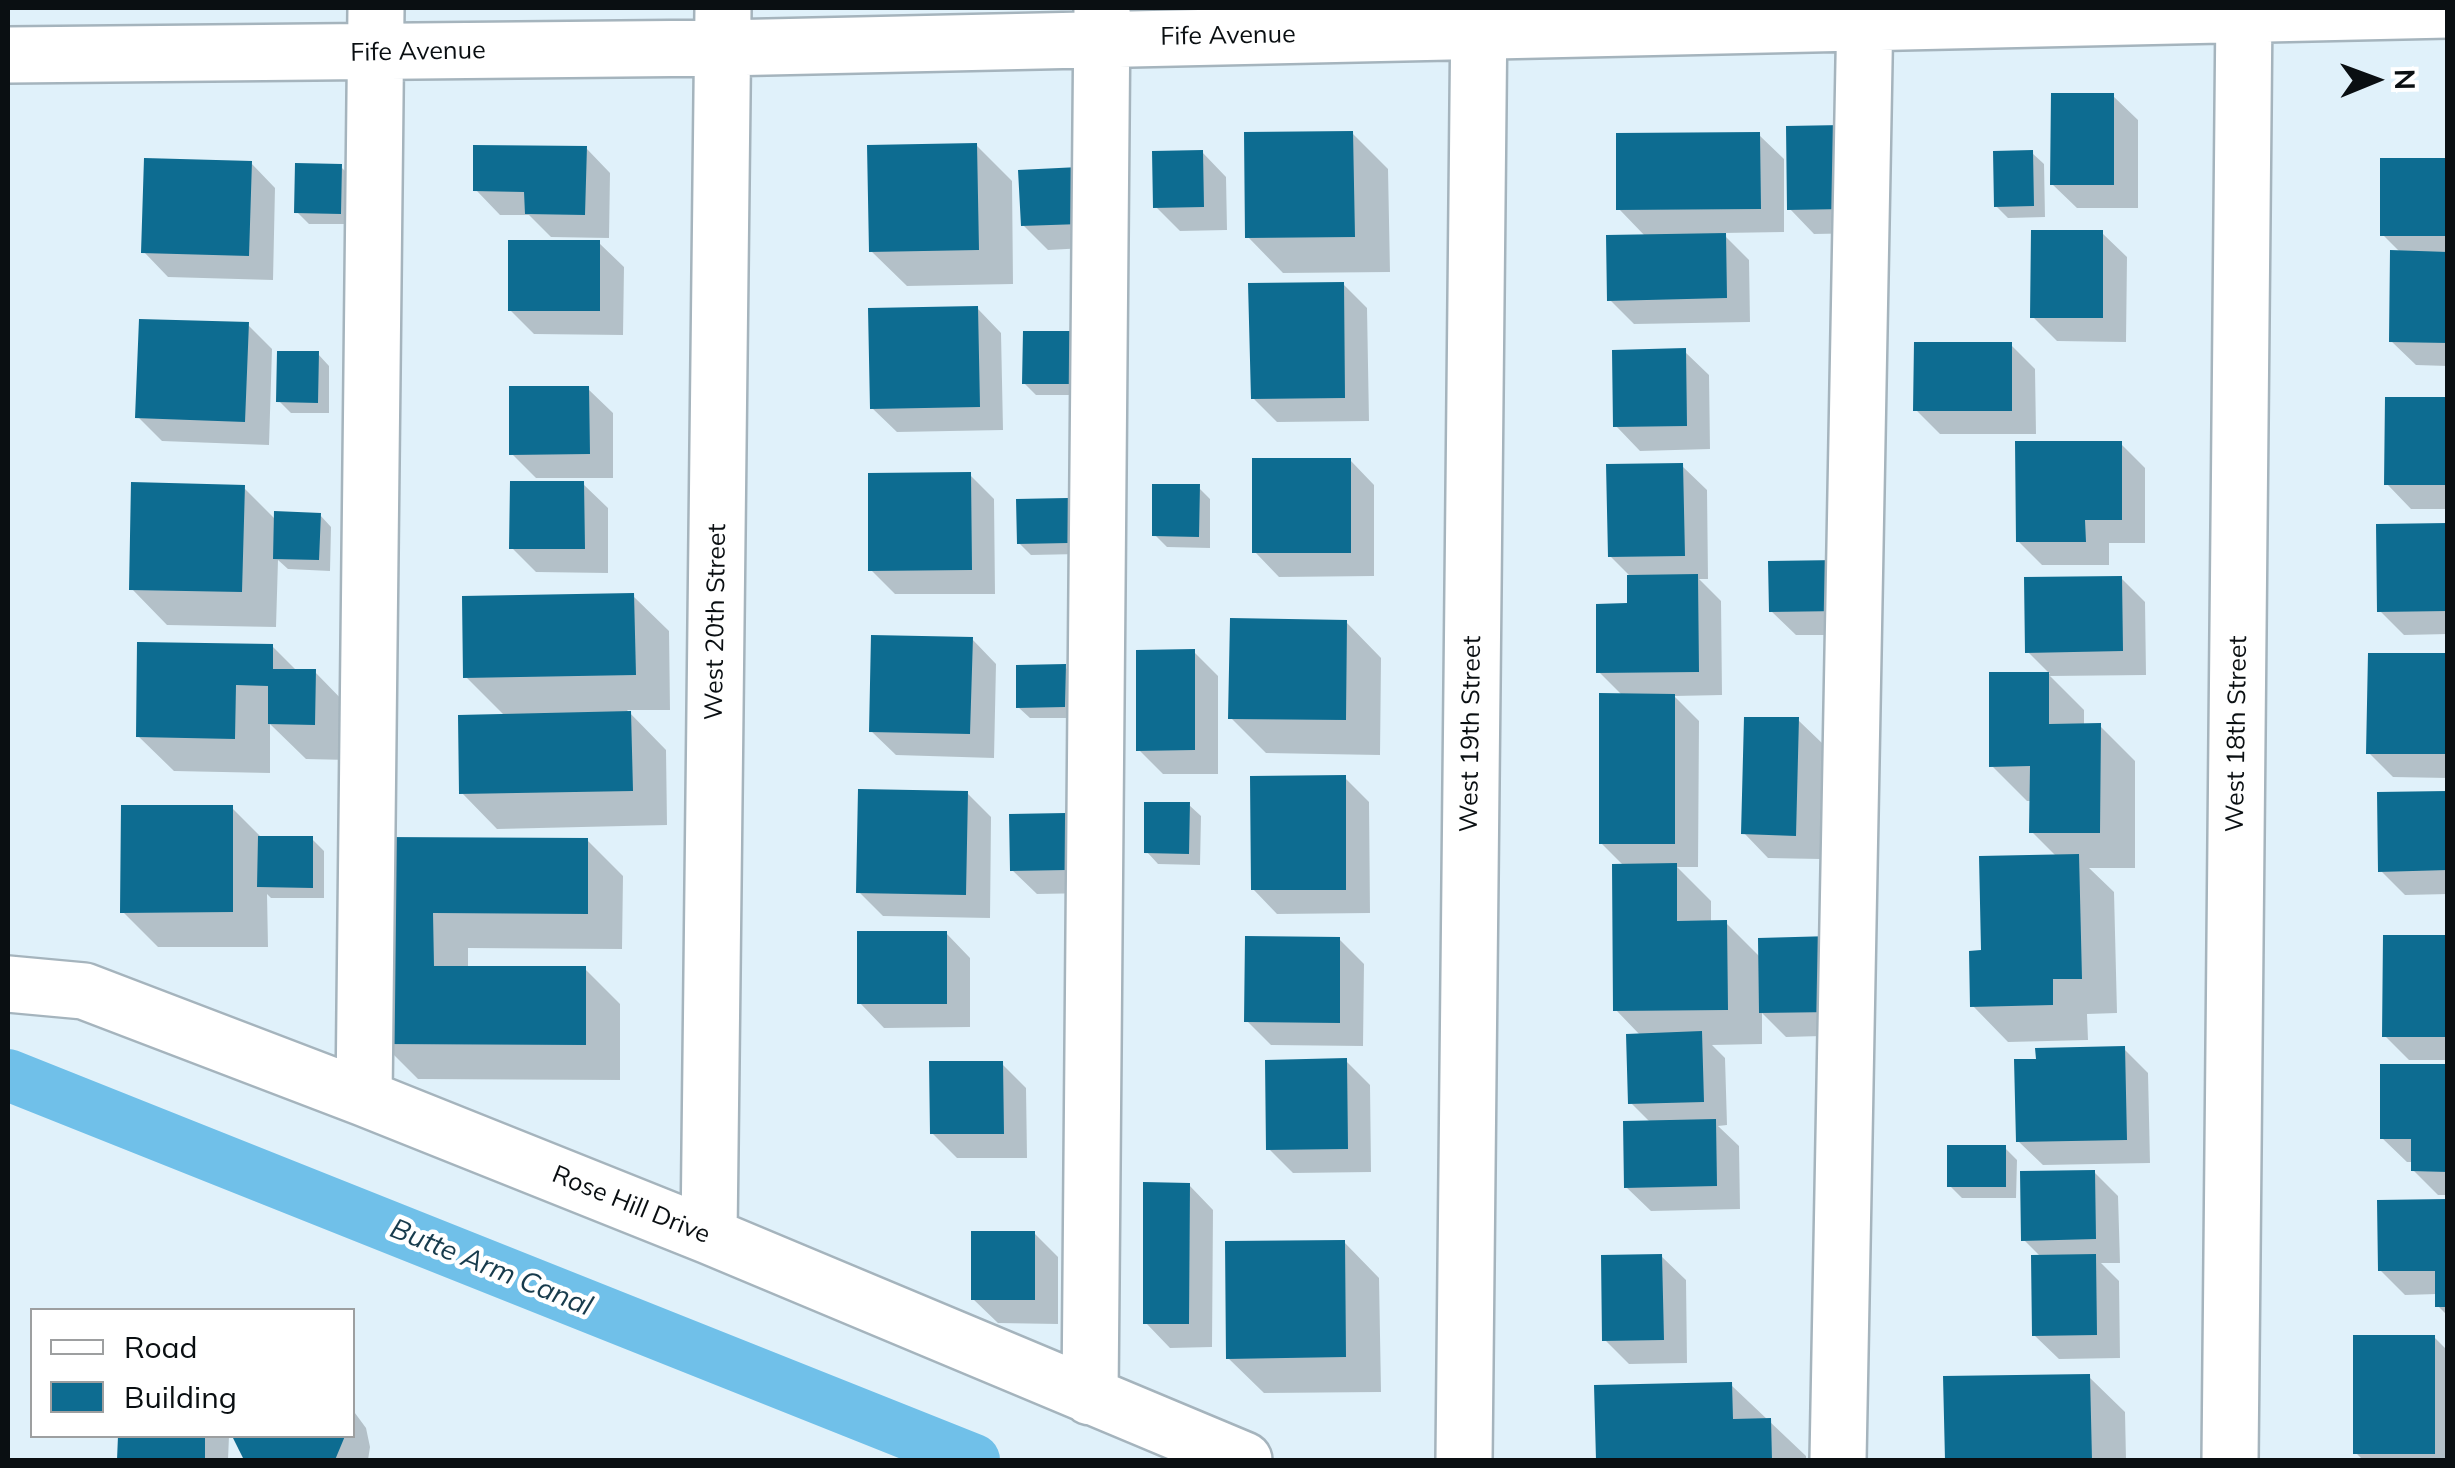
<!DOCTYPE html>
<style>
body{margin:0}
#map{position:relative;width:2455px;height:1468px;overflow:hidden;background:#e0f1fa;font-family:Mulish,sans-serif}
canvas{display:block}
.frame{position:absolute;inset:0;border:10px solid #0a0f12;pointer-events:none}
.legend{position:absolute;left:30px;top:1308px;width:325px;height:130px;box-sizing:border-box;background:#fff;border:2px solid #9d9fa0;margin:0;padding:12px 18px;list-style:none;font-size:30px;color:#0a0f12}
.legend li{display:flex;align-items:center;gap:20px;height:50px}
.legend b{width:50px;border:2px solid #9d9fa0}
.north{position:absolute;left:2325px;top:30px;width:100px;height:100px;-webkit-text-stroke:8px #fff;paint-order:stroke;rotate:89deg;font-size:28px;font-weight:700;line-height:40px;text-align:center;color:#0a0f12}
.north::after{content:'';display:block;margin:auto;width:35px;height:45px;background:#0a0f12;clip-path:polygon(50% 0,100% 100%,50% 72%,0 100%)}
</style>
<div id="map">
<canvas width="2455" height="1468"></canvas>
<div class="frame"></div>
<ul class="legend">
<li><b style="height:12px;background:#fff"></b>Road</li>
<li><b style="height:28px;background:#0d6c91"></b>Building</li>
</ul>
<div class="north">N</div>
</div>
<script>
const ctx = document.querySelector('canvas').getContext('2d');
ctx.lineJoin = 'round';
function fillPath(path, color) {
  ctx.fillStyle = color;
  ctx.fill(path, 'evenodd');
}
function stroke(path, color, width, dash) {
  ctx.strokeStyle = color;
  ctx.lineWidth = width;
  ctx.lineCap = dash ? 'butt' : 'round';
  ctx.setLineDash(dash || []);
  ctx.stroke(path);
}
function write(font, color, halo, rows, align = 'center') {
  ctx.font = font + ' Mulish,sans-serif';
  ctx.lineWidth = 9;
  ctx.setLineDash([]);
  ctx.textBaseline = 'middle';
  ctx.strokeStyle = halo;
  ctx.fillStyle = color;
  for (const [text, x, y, turn = 0] of rows) {
    ctx.save();
    ctx.translate(x, y);
    ctx.rotate((+turn || 0) * Math.PI / 180);
    ctx.textAlign = isNaN(turn) ? turn : align;
    if (halo) ctx.strokeText(text, 0, 0);
    ctx.fillText(text, 0, 0);
    ctx.restore();
  }
}
fillPath(new Path2D(`
 M2113 96 2138 120V208H2077L2052 184Z
 M1788 128 1868 233 1814 234 1790 209Z
 M1352 133 1388 169 1390 272 1283 273 1248 237Z
 M1759 135 1784 159V232L1722 233 1749 260 1750 322 1634 324 1609 299 1646 237 1619 209Z
 M976 145 1012 181 1013 284 907 286 871 251Z
 M586 148 610 173 609 238 551 237 529 215H500L476 190Z
 M1202 152 1226 177 1227 230 1180 231 1156 207Z
 M2032 153 2044 164 2045 217 2008 218 1996 206Z
 M2448 160V366L2416 365 2391 341 2401 253 2383 235Z
 M251 163 275 188 273 280 168 277 144 252Z
 M341 167 352 178V224H309L297 212Z
 M1021 172 1104 247 1048 250 1023 225Z
 M2102 233 2127 257 2126 342 2057 341 2033 317Z
 M599 243 624 267 623 335 534 334 510 310Z
 M1343 284 1367 308 1369 421 1277 422 1253 398Z
 M977 308 1001 333 1003 430 897 432 872 408Z
 M248 325 272 349 269 445 162 441 138 417Z
 M1072 334 1084 395H1036L1024 383Z
 M2011 345 2035 369 2036 434H1940L1916 410Z
 M1684 351 1709 375 1710 449 1640 451 1616 426Z
 M318 354 329 366V413H291L279 401Z
 M588 389 613 413V478H536L512 454Z
 M2448 400V509H2411L2387 484Z
 M2121 444 2145 468V543H2109V565H2042L2018 541Z
 M1350 460 1374 485V576L1279 577 1255 552Z
 M1682 466 1707 490 1708 579H1699L1721 601 1722 695 1674 696 1699 721 1698 867H1677L1711 901V923H1726L1760 957 1857 1035 1786 1037 1762 1013V1044L1712 1045 1725 1058 1727 1125 1718 1126 1739 1146 1740 1209 1651 1211 1626 1187 1651 1123 1631 1103 1641 1036 1616 1010 1625 867 1601 843 1623 696 1599 672 1630 606 1629 575 1610 556Z
 M970 475 994 499 995 594H895L871 570Z
 M583 484 608 508V573L536 572 512 548Z
 M1198 487 1210 499V548L1167 547 1155 535Z
 M244 488 276 520 320 515 331 527 330 571 288 569 278 560 276 627 167 625 132 589Z
 M1067 500 1079 512V554L1031 555 1019 543Z
 M2448 526V634L2404 635 2380 611Z
 M1770 563 1863 635H1796L1771 611Z
 M2121 578 2145 602 2146 675 2050 676 2084 710V726H2100L2135 761V868H2089L2114 892 2117 1013 2087 1014 2088 1040 2008 1042 1973 1006 1984 953 2057 857 2032 832V801H2027L1992 766V674H2050L2028 652Z
 M633 596 669 631 670 710H627L666 750 667 825 497 829 462 793 505 716 466 677Z
 M1346 622 1381 658 1380 755 1266 753 1231 718Z
 M972 639 996 664 994 758 896 755 871 731Z
 M272 646 298 672H315L350 708V760L306 759 270 724V773L174 771 138 736Z
 M1194 652 1218 676V774H1163L1139 750Z
 M2448 656V778L2393 777 2369 753Z
 M1065 667 1076 679V718H1030L1018 707Z
 M1798 720 1823 744 1820 859 1768 858 1744 833Z
 M1345 778 1369 802 1370 913 1277 914 1253 889Z
 M967 793 991 817 990 918 883 916 859 892Z
 M2448 794V894L2405 895 2381 871Z
 M1189 805 1201 816 1200 865 1158 864 1147 852Z
 M232 808 262 838 312 839 324 851V898H271L267 894 268 947H158L123 912Z
 M1065 815 1090 840 1091 893 1037 894 1012 870Z
 M383 840H587L623 876 622 949 468 948V968L585 969 620 1004V1080L418 1079 382 1043Z
 M946 933 970 958V1027L884 1028 860 1003Z
 M2448 938V1060H2409L2385 1036Z
 M1339 939 1364 964 1363 1046 1271 1045 1247 1021Z
 M2124 1049 2148 1073 2150 1163 2043 1165 2018 1141Z
 M1346 1061 1370 1085 1371 1172 1293 1173 1269 1149Z
 M1002 1064 1026 1088 1027 1158H957L932 1133Z
 M2446 1067 2448 1195H2438L2413 1170V1162H2407L2382 1138Z
 M2005 1148 2017 1160 2016 1198H1962L1950 1186Z
 M2094 1172 2118 1196 2120 1263H2101L2119 1281 2120 1358 2059 1359 2034 1335 2041 1257 2023 1239Z
 M1189 1185 1213 1210 1212 1347 1170 1348 1146 1323Z
 M2448 1202V1316L2438 1306 2437 1294 2405 1295 2380 1270Z
 M1034 1233 1058 1257V1324L998 1323 973 1299Z
 M1344 1242 1379 1278 1381 1392 1264 1393 1228 1358Z
 M1661 1256 1686 1280 1687 1363 1629 1364 1605 1340Z
 M2434 1337 2448 1351V1460H2363L2356 1453Z
 M2089 1377 2125 1412 2126 1460H1948L1946 1379Z
 M1731 1385 1806 1456V1460H1598L1597 1387Z
 M352 1409 366 1428 370 1447 368 1460H247L239 1450 234 1436H352Z
 M121 1436H229L228 1460H120Z`), '#0003');
stroke(new Path2D(`
 M8 1075 974 1460`), '#70c0e9', 52);
fillPath(new Path2D(`
 M2051 93H2114V185H2050Z
 M1843 125 1845 209 1787 210 1786 126Z
 M1353 131 1355 237 1245 238 1244 132Z
 M1760 132 1761 209 1616 210V133Z
 M977 143 979 250 869 252 867 145Z
 M473 145 587 146 585 215 525 214 524 192 473 191Z
 M1203 150 1204 207 1153 208 1152 151Z
 M2033 150 2034 206 1994 207 1993 151Z
 M144 158 252 161 249 256 141 253Z
 M2380 158H2448V236H2380Z
 M295 163 342 164 341 214 294 213Z
 M1079 167 1081 224 1021 226 1018 170Z
 M2031 230H2103V318H2030Z
 M1726 233 1727 298 1607 301 1606 235Z
 M508 240H600V311H508Z
 M2390 250 2448 252V343L2389 342Z
 M1344 282 1345 398 1251 399 1248 283Z
 M978 306 980 407 870 409 868 308Z
 M139 319 249 322 245 422 135 418Z
 M1023 331H1073V384H1022Z
 M1914 342H2012V411H1913Z
 M1686 348 1687 426 1613 427 1612 350Z
 M277 351H319L318 403 276 402Z
 M509 386H589L590 454 509 455Z
 M2385 397H2448V485H2384Z
 M2015 441H2122V520H2085L2086 542H2016Z
 M1252 458H1351V553H1252Z
 M1683 463 1685 556 1608 557 1606 464Z
 M971 472 972 570 868 571V473Z
 M510 481H584L585 549H509Z
 M131 482 245 485 242 592 129 590Z
 M1152 484H1200L1199 537 1152 536Z
 M1068 498 1069 543 1017 544 1016 499Z
 M274 511 321 513 319 560 273 559Z
 M2448 523V611L2377 612 2376 524Z
 M1839 560 1840 611 1769 612 1768 561Z
 M1698 574 1699 672 1596 673V604L1627 603V575Z
 M2122 576 2123 651 2025 653 2024 577Z
 M634 593 636 675 463 678 462 596Z
 M1230 618 1347 620 1346 720 1228 719Z
 M871 635 973 637 970 734 869 732Z
 M137 642 273 644V669H316L315 725 268 724V686L236 685 235 739 136 737Z
 M1195 649V750L1136 751V650Z
 M2368 653H2448V754H2366Z
 M1066 664 1065 707 1016 708V665Z
 M1989 672H2049V724L2101 723 2100 833H2029L2030 766 1989 767Z
 M1599 693 1675 694V844H1599Z
 M631 711 633 791 459 794 458 715Z
 M1744 717H1799L1796 836 1741 834Z
 M1346 775V890H1251L1250 776Z
 M858 789 968 791 966 895 856 893Z
 M2448 791V870L2378 872 2377 792Z
 M1144 802H1190L1189 854 1144 853Z
 M121 805H233V912L120 913Z
 M1066 813 1067 870 1010 871 1009 814Z
 M258 836H313V888L257 887Z
 M381 837 588 838V914L433 913 434 966H586V1045L380 1044Z
 M2079 854 2082 979H2053V1005L1970 1007 1969 951 1981 950 1979 856Z
 M1677 863V921L1727 920 1728 1010 1613 1011 1612 864Z
 M857 931H947V1004H857Z
 M2383 935H2448V1037H2382Z
 M1245 936 1340 937V1023L1244 1022Z
 M1832 936 1833 1012 1759 1013 1758 938Z
 M1702 1031 1704 1102 1628 1104 1626 1034Z
 M2125 1046 2127 1140 2016 1142 2014 1059H2036L2035 1048Z
 M1347 1058 1348 1149 1266 1150 1265 1060Z
 M929 1061H1003L1004 1134H930Z
 M2380 1064H2447L2448 1172 2411 1171V1139H2380Z
 M1716 1119 1717 1186 1624 1188 1623 1121Z
 M1947 1145H2006V1187H1947Z
 M2095 1170 2096 1239 2021 1241 2020 1171Z
 M1143 1182 1190 1183 1189 1324H1143Z
 M2448 1199V1307H2435V1271H2378L2377 1200Z
 M971 1231H1035V1300H971Z
 M1345 1240 1346 1357 1226 1359 1225 1241Z
 M1662 1254 1664 1340 1602 1341 1601 1255Z
 M2096 1254 2097 1335 2032 1336 2031 1255Z
 M2353 1335H2435V1454H2353Z
 M2090 1374 2092 1460H1945L1943 1376Z
 M1732 1382 1733 1419 1771 1418 1772 1460H1596L1594 1385Z
 M118 1436H205V1460H117Z
 M232 1436H345L335 1460H244Z`), '#0d6c91');
const minor = new Path2D(`
 M8 55 722 48 2448 10
 M8 984 84 991 364 1098 709 1236 1244 1460
 M364 1098 376 8
 M709 1236 723 8
 M1090 1397 1102 8
 M1464 1460 1479 8
 M1838 1460 1865 8
 M2230 1460 2244 8`);
stroke(minor, '#a5b4bd', 60);
stroke(minor, '#fff', 55);
write('25px', '#0a0f12', '#fff', [
 ["Fife Avenue",1228,36,-1],
 ["Fife Avenue",418,52,-1],
 ["West 20th Street",716,622,-89],
 ["West 19th Street",1471,734,-89],
 ["West 18th Street",2237,734,-89],
 ["Rose Hill Drive",631,1205,22]
]);
write('italic 28px', '#173b4c', '#fff', [
 ["Butte Arm Canal",491,1268,22]
]);
</script>
